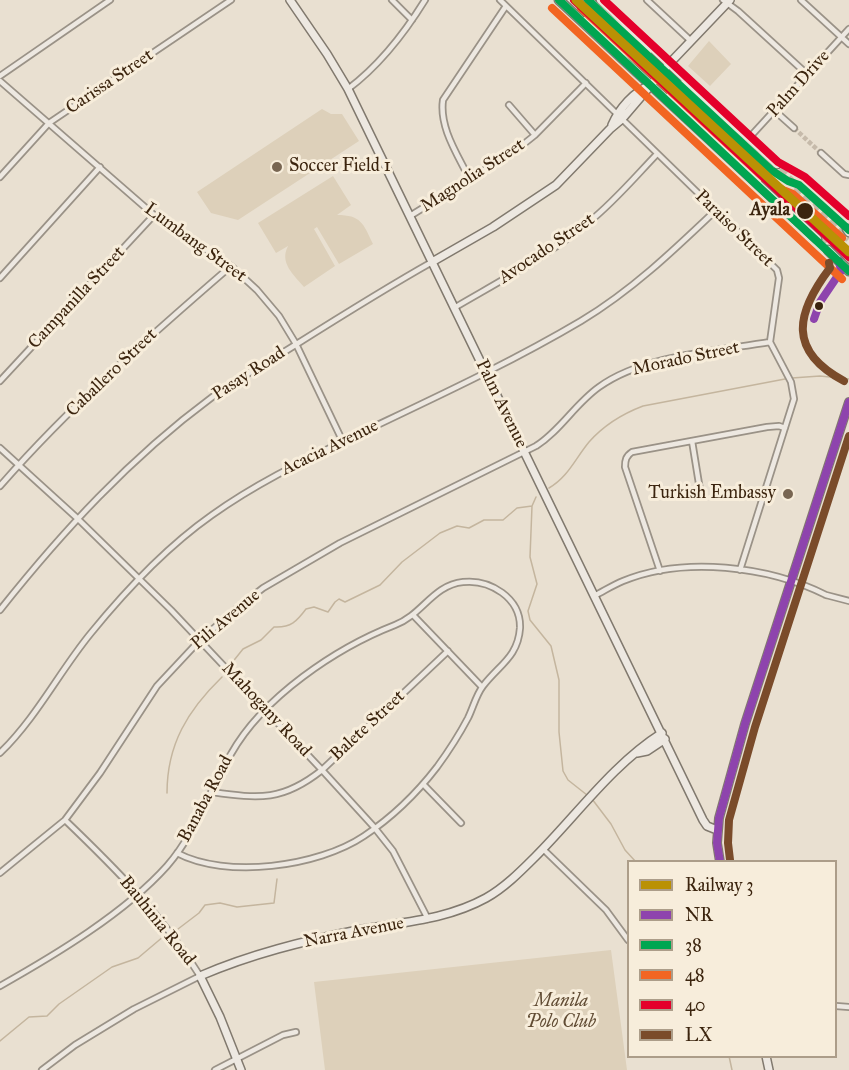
<!DOCTYPE html>
<style>
body{margin:0}
#map{position:relative;width:849px;height:1070px;overflow:hidden;background:#e9e0d1;font-family:"IM FELL Great Primer",serif}
canvas{display:block}
.legend{position:absolute;left:627px;top:860px;width:210px;height:198px;box-sizing:border-box;background:#f7eddb;border:2px solid #ac9d89;margin:0;padding:8px 10px;list-style:none;font-size:18px;color:#3b240e}
.legend li{display:flex;align-items:center;gap:12px;height:30px}
.legend b{width:30px;border:2px solid #ac9d89}
</style>
<div id="map">
<canvas width="849" height="1070"></canvas>
<ul class="legend">
<li><b style="height:8px;background:#ba9105"></b>Railway 3</li>
<li><b style="height:8px;background:#8e44ad"></b>NR</li>
<li><b style="height:8px;background:#00a651"></b>38</li>
<li><b style="height:8px;background:#f26522"></b>48</li>
<li><b style="height:8px;background:#e4002b"></b>40</li>
<li><b style="height:8px;background:#7a4b2a"></b>LX</li>
</ul>
</div>
<script>
const ctx = document.querySelector('canvas').getContext('2d');
ctx.lineJoin = 'round';
function fillPath(path, color) {
  ctx.fillStyle = color;
  ctx.fill(path, 'evenodd');
}
function stroke(path, color, width, dash) {
  ctx.strokeStyle = color;
  ctx.lineWidth = width;
  ctx.lineCap = dash ? 'butt' : 'round';
  ctx.setLineDash(dash || []);
  ctx.stroke(path);
}
function write(font, color, halo, rows, align = 'center') {
  ctx.font = font + ' "IM FELL Great Primer",serif';
  ctx.lineWidth = 6;
  ctx.setLineDash([]);
  ctx.textBaseline = 'middle';
  ctx.strokeStyle = halo;
  ctx.fillStyle = color;
  for (const [text, x, y, turn = 0] of rows) {
    ctx.save();
    ctx.translate(x, y);
    ctx.rotate((+turn || 0) * Math.PI / 180);
    ctx.textAlign = isNaN(turn) ? turn : align;
    if (halo) ctx.strokeText(text, 0, 0);
    ctx.fillText(text, 0, 0);
    ctx.restore();
  }
}
fillPath(new Path2D(`
 M709 41 731 64 710 86 688 66Z
 M322 109 331 114H342L359 141 238 220 211 213 197 192Z
 M333 176 351 205 337 215C361 215 363 223 373 244L339 264 317 227 314 229 335 266 304 287C294 275 279 263 288 246L276 253 258 223Z
 M611 950 627 1070H325L314 982Z`), '#ddd0ba');
stroke(new Path2D(`
 M792 378 820 376 849 379
 M549 488C568 477 575 459 589 442 604 425 622 414 643 406L785 379
 M536 497 532 506 530 557 537 584 528 611 530 620 551 646 559 680V732L563 771 568 780 587 795
 M231 664 243 649 261 640 274 627C291 628 297 621 306 609L314 607 328 612 335 602 339 599 345 602 380 585 402 562 440 533 457 526 469 528 484 520H503L517 508 532 506
 M167 793C167 744 188 710 222 677
 M592 799 611 824 625 850 636 862
 M178 929 199 913 205 905 220 903 237 907 274 903 277 879
 M0 1041 29 1017 47 1016 59 1004 112 967 138 958 164 936
 M729 1056 732 1070`), '#c4b59e', 1.5);
stroke(new Path2D(`
 M794 128 821 153`), '#c6baaa', 4.5, [4.5, 2]);
stroke(new Path2D(`
 M647 53 681 85
 M632 62 671 94
 M771 161 849 239
 M812 229 849 263`), '#c6baaa', 8, [8, 4]);
const street = new Path2D(`
 M392 0 412 20
 M500 0 617 114
 M647 0 691 41
 M723 0 738 11 808 75
 M801 0 849 44
 M0 76 110 0
 M0 81 154 215 231 266 257 290 279 316 296 344 343 442
 M348 89C380 65 404 34 425 0
 M509 105 535 135
 M775 111 794 128
 M622 119 777 270 779 278 770 342 791 382 794 399 740 570
 M749 138 849 29
 M821 153 844 174 849 175
 M0 177 49 123 231 0
 M470 180C458 155 439 128 443 100L506 6
 M410 216 515 151 535 135 586 83
 M0 278 100 167
 M454 308C500 281 548 256 589 222 614 202 635 177 657 154
 M0 381 154 215
 M692 441 701 496
 M0 448 77 518 171 610 322 770 374 827 393 851 428 919
 M0 486C70 406 150 336 231 266
 M660 571 625 467C625 460 626 456 632 452L767 427 779 426 785 428
 M826 595 849 601
 M594 596C604 591 613 585 623 581 684 556 768 566 826 595
 M0 610C62 532 130 458 211 398 237 379 265 364 292 347 338 318 384 289 432 262
 M413 615 482 687
 M0 753C37 717 59 672 91 633 126 590 168 546 212 515 254 485 299 463 344 441 423 403 505 366 581 321 631 291 673 251 715 211
 M423 784 461 823
 M212 792C260 799 283 801 322 770L448 651
 M543 849 606 910 628 940
 M0 873 65 820 100 773 157 686 200 640 235 610 263 588 340 543 536 446C560 431 575 404 599 387 643 355 716 351 770 342
 M0 986C55 955 125 913 167 866 196 833 209 791 231 754 263 697 336 648 395 625 422 615 433 585 463 582 490 579 521 598 520 628 518 657 499 665 483 686 476 695 473 708 468 718 459 735 448 752 437 767 417 793 391 818 364 836 318 867 226 879 177 853
 M836 1006 849 1007
 M42 1070 75 1045 134 1009 200 976C164 917 115 868 65 820
 M215 1070 283 1035 296 1032`);
const secondary = new Path2D(`
 M290 0 327 54 348 89 703 820 707 826 717 830
 M612 125C619 109 634 91 651 85
 M432 262 493 227 556 185 610 129 622 119 669 64 730 0
 M637 753 647 751 665 739
 M720 862 717 843 719 818 745 724 849 402
 M766 1056 769 1070
 M241 1070 220 1017 200 976C251 954 304 941 358 930 402 922 446 920 486 898 504 888 520 872 535 857 576 816 613 764 662 733`);
const highway = new Path2D(`
 M559 0 817 239
 M588 0 647 53
 M601 0 777 164
 M587 20 658 77
 M681 85 771 170
 M671 94 759 178
 M847 229 849 232
 M828 250 849 271`);
stroke(street, '#9a9287', 8);
stroke(secondary, '#81796e', 10);
stroke(highway, '#81796e', 11);
stroke(street, '#ede8e1', 4.5);
stroke(secondary, '#ede8e1', 7);
stroke(highway, '#eae5dc', 8);
stroke(new Path2D(`
 M814 319 820 302 841 271 839 261
 M720 862 717 843 719 818 745 724 849 402`), '#8e44ad', 8);
stroke(new Path2D(`
 M559 0 849 271
 M588 0 771 170 788 181 799 185 849 230`), '#00a651', 8);
stroke(new Path2D(`
 M552 8 842 279
 M581 8 764 178 783 190 793 194 842 238`), '#f26522', 8);
stroke(new Path2D(`
 M574 0 849 257
 M604 0 778 162 805 177 849 216`), '#e4002b', 8);
stroke(new Path2D(`
 M829 263 830 268C795 314 788 351 844 381
 M730 860 728 843 729 820 755 727 849 436`), '#7a4b2a', 8);
stroke(new Path2D(`
 M576 0 849 252`), '#ba9105', 9);
for (const [x, y, r, color] of [
 [277,167,6,"#786652"],
 [805,211,9,"#3b240e"],
 [819,306,5,"#3b240e"],
 [788,494,6,"#786652"]
]) {
  const dot = new Path2D();
  dot.arc(x, y, r, 0, 2 * Math.PI);
  ctx.fillStyle = color;
  ctx.fill(dot);
  stroke(dot, '#f7eddb', 2);
}
write('18px', '#3b240e', '#f7eddb', [
 ["Carissa Street",110,82,-34],
 ["Palm Drive",799,84,-48],
 ["Magnolia Street",473,176,-33],
 ["Paraiso Street",734,229,44],
 ["Lumbang Street",195,243,36],
 ["Avocado Street",547,249,-34],
 ["Campanilla Street",77,298,-47],
 ["Morado Street",686,359,-12],
 ["Caballero Street",112,373,-44],
 ["Pasay Road",249,374,-33],
 ["Palm Avenue",501,404,64],
 ["Acacia Avenue",330,448,-26],
 ["Pili Avenue",226,620,-40],
 ["Mahogany Road",266,710,47],
 ["Balete Street",368,726,-43],
 ["Banaba Road",206,799,-62],
 ["Bauhinia Road",157,921,51],
 ["Narra Avenue",354,933,-11]
]);
write('18px', '#3b240e', '#f7eddb', [
 ["Soccer Field 1",289,167],
 ["Turkish Embassy",776,494,"right"]
], 'left');
write('bold 18px', '#3b240e', '#f7eddb', [
 ["Ayala",790,211]
], 'right');
write('italic 18px', '#614c34', '#f7eddb', [
 ["Manila",561,1002],
 ["Polo Club",561,1023]
]);
</script>
